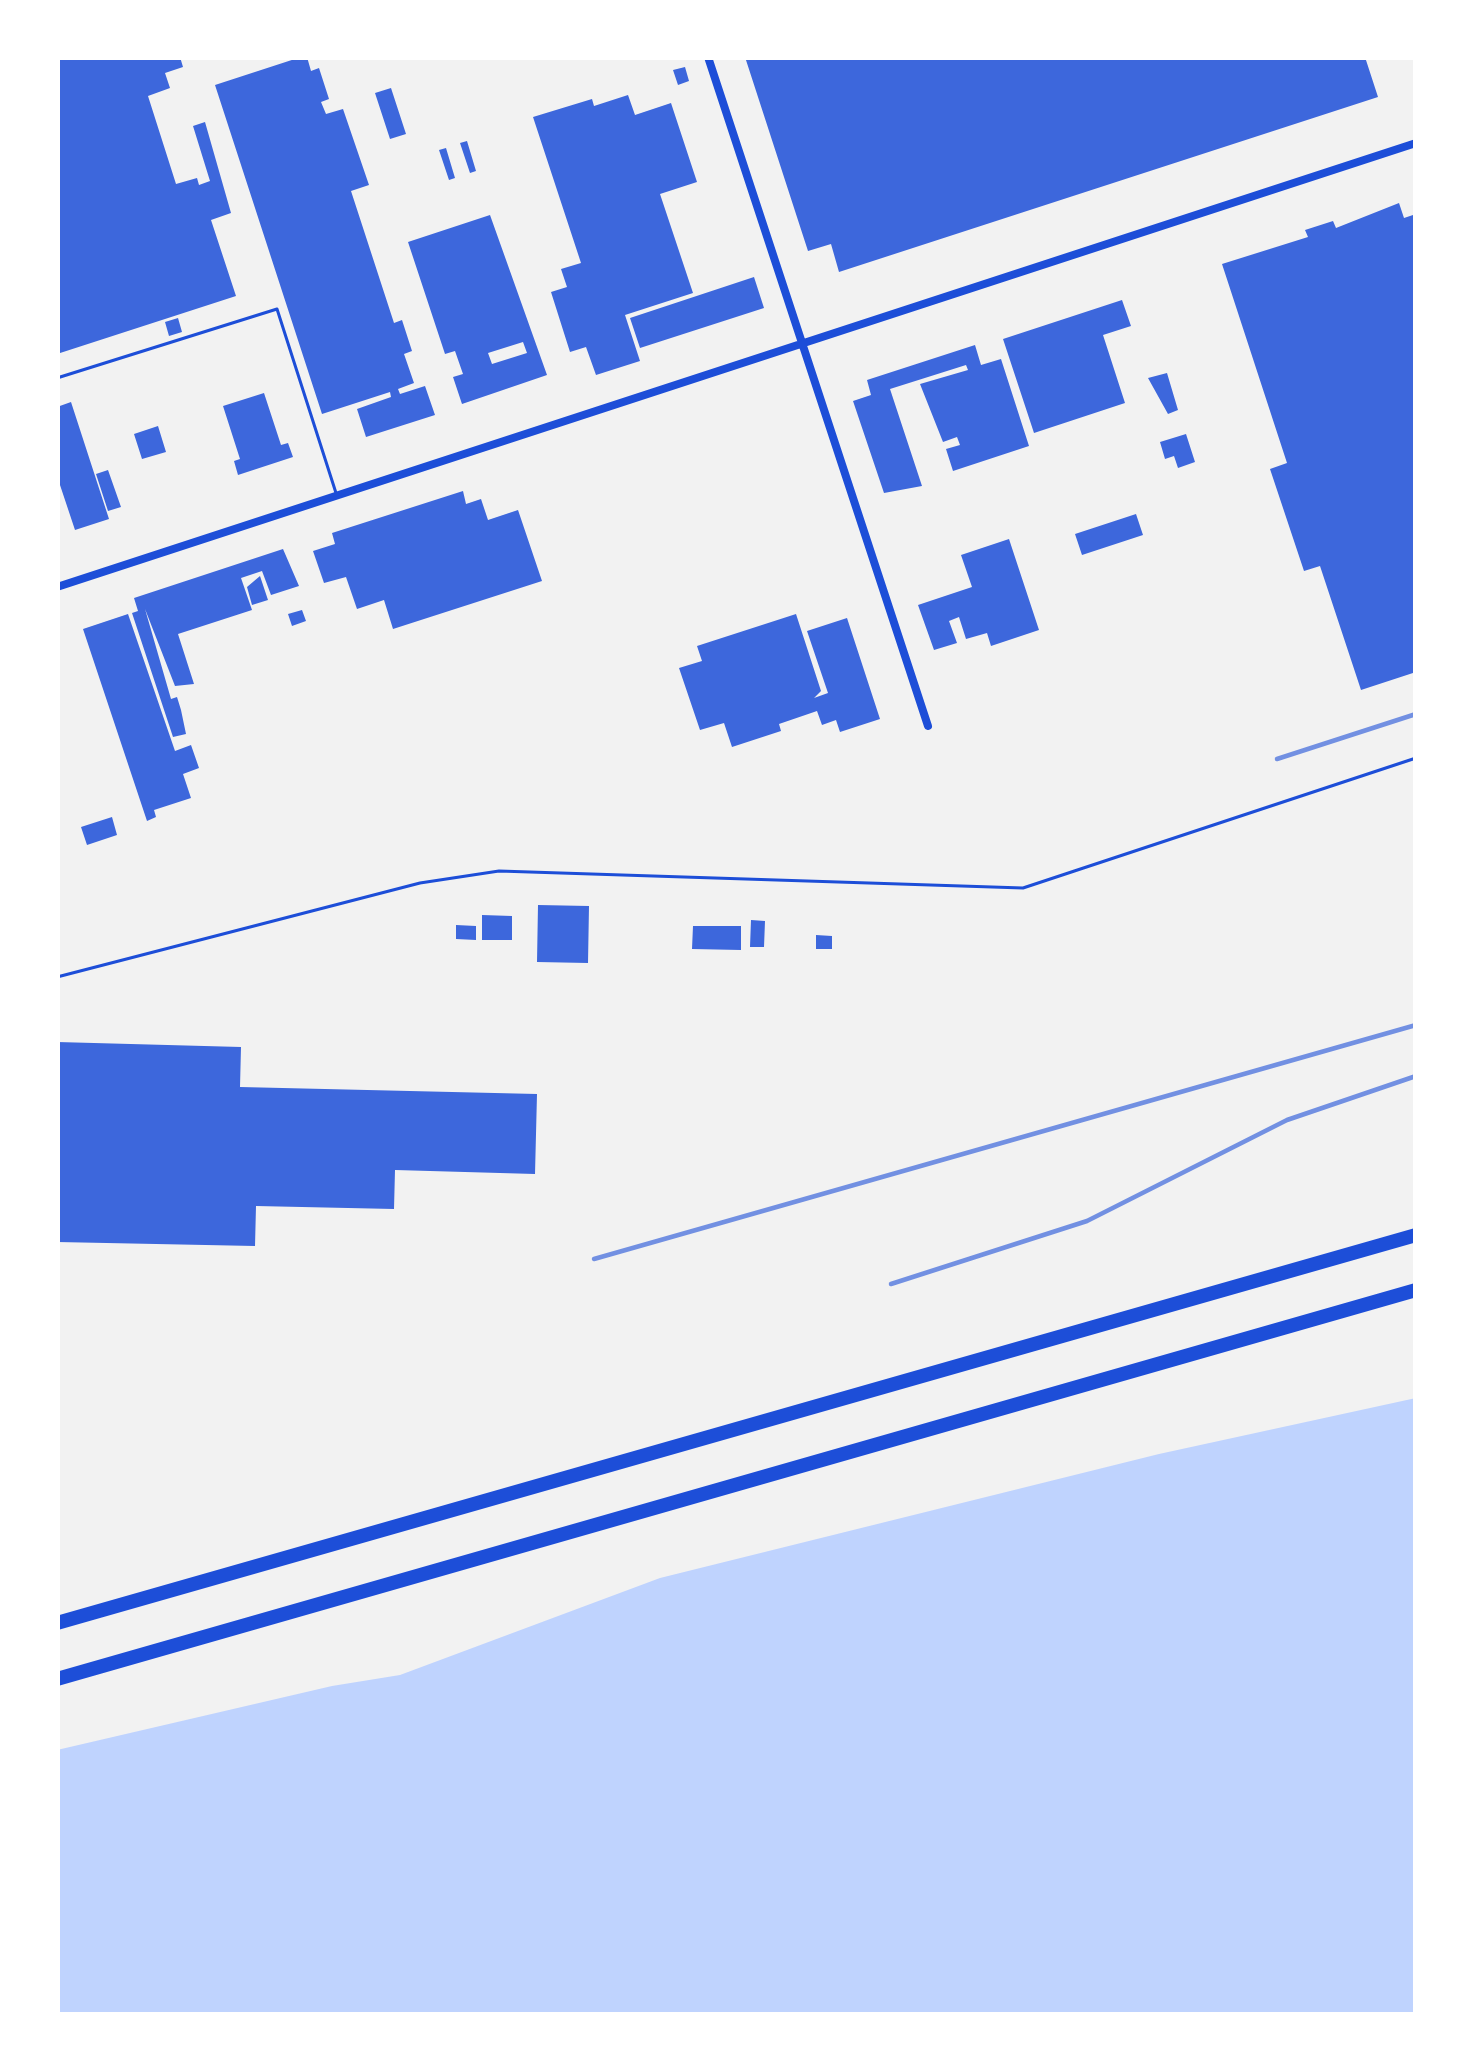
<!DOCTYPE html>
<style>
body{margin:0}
#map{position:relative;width:1473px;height:2072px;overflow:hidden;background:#f2f2f2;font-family:Jost,sans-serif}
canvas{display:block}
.frame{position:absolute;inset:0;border:60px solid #fff;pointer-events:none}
</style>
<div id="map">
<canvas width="1473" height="2072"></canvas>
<div class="frame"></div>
</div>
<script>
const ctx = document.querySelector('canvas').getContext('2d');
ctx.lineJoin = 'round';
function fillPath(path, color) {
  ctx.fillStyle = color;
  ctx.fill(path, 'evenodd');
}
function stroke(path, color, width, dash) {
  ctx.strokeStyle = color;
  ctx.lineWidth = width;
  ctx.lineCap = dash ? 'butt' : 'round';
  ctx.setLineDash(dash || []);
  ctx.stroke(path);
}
fillPath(new Path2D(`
 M1416 1398V2015H57V1750L332 1686 400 1675 660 1578 1159 1454Z`), '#bfd3fe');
fillPath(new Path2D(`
 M57 57H180L183 67 165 73 170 88 148 96 176 184 197 178 199 185 210 181 193 126 205 122 231 213 211 220 236 296 57 354Z
 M301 57H307L311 71 319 68 329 99 321 102 326 114 343 109 369 185 351 191 394 323 402 320 412 351 404 354 414 383 398 389 400 394 425 386 435 415 366 437 357 409 391 397 390 392 322 414 215 85Z
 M745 57H1365L1378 97 839 272 831 244 808 251Z
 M685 67 689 81 678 85 673 70Z
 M391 88 406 134 390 139 375 93Z
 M628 95 635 115 671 103 697 182 660 194 693 293 625 315 640 361 596 375 586 347 570 352 551 292 567 287 561 269 581 263 533 117 592 99 594 106Z
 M467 141 476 171 470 173 460 143Z
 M446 148 455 178 449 180 439 150Z
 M1399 203 1404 218 1416 214V672L1361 690 1320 566 1304 571 1270 469 1287 463 1222 264 1308 237 1305 230 1333 221 1336 228Z
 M490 215 547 375 462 404 453 377 463 374 455 351 445 354 408 242ZM523 342 527 353 492 364 488 353Z
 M754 277 764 308 640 348 630 318Z
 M1122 300 1131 326 1103 335 1125 403 1034 433 1003 339Z
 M178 318 182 332 169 336 165 322Z
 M975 345 981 365 1001 359 1029 446 953 471 946 449 960 445 957 437 943 442 920 384 968 370 966 365 890 389 922 486 884 493 853 401 871 395 867 380Z
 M1167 373 1178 410 1168 414 1148 378Z
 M264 393 281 445 288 443 293 457 238 475 234 461 240 459 223 406Z
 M71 402 109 519 75 530 57 476V407Z
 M158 426 166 452 142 459 134 434Z
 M1186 434 1195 462 1178 468 1174 456 1165 459 1160 442Z
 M108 470 121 507 108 511 96 474Z
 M463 491 466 504 481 499 488 520 518 510 542 581 393 629 384 600 357 609 346 577 324 583 313 551 335 544 332 533Z
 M1136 514 1143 535 1082 555 1075 534Z
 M1009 539 1039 630 991 646 987 633 966 639 959 617 949 621 957 643 934 650 918 605 972 587 961 555Z
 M283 549 299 586 271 595 262 571 241 578 252 610 178 634 194 684 175 686 145 609 171 699 177 697 181 710 186 734 173 737 132 613 138 611 134 598Z
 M260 576 268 600 252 605 247 587Z
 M302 610 306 621 292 626 288 614Z
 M128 614 175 751 191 745 199 768 183 774 191 798 154 810 156 817 147 821 83 629Z
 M796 614 821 691 814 698 828 693 807 631 847 618 880 719 840 732 836 720 822 725 817 711 779 724 781 731 732 747 724 723 700 730 679 668 702 661 697 646Z
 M112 817 117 835 87 845 81 827Z
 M538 905 589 906 588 963 537 962Z
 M482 915 512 916V940H482Z
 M751 920 765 921 764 947H750Z
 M456 925 476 926V940L456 939Z
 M693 926H741V950L692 949Z
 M816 935 832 936V949H816Z
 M57 1042 241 1047 240 1087 537 1094 535 1174 395 1170 394 1209 256 1206 255 1246 57 1242Z`), '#3d67dc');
stroke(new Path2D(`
 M57 378 277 309 336 493
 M57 977 420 883 499 871 1023 888 1416 758`), '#1d4ed8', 3);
stroke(new Path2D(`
 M708 57 928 726
 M57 587 1416 143`), '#1d4ed8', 8);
stroke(new Path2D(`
 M57 1623 1416 1235
 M57 1679 1416 1290`), '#1d4ed8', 14);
stroke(new Path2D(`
 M1277 759 1416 714
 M594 1259 1416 1025
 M891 1284 1087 1221 1287 1120 1416 1076`), '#7290e2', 4.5);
</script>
